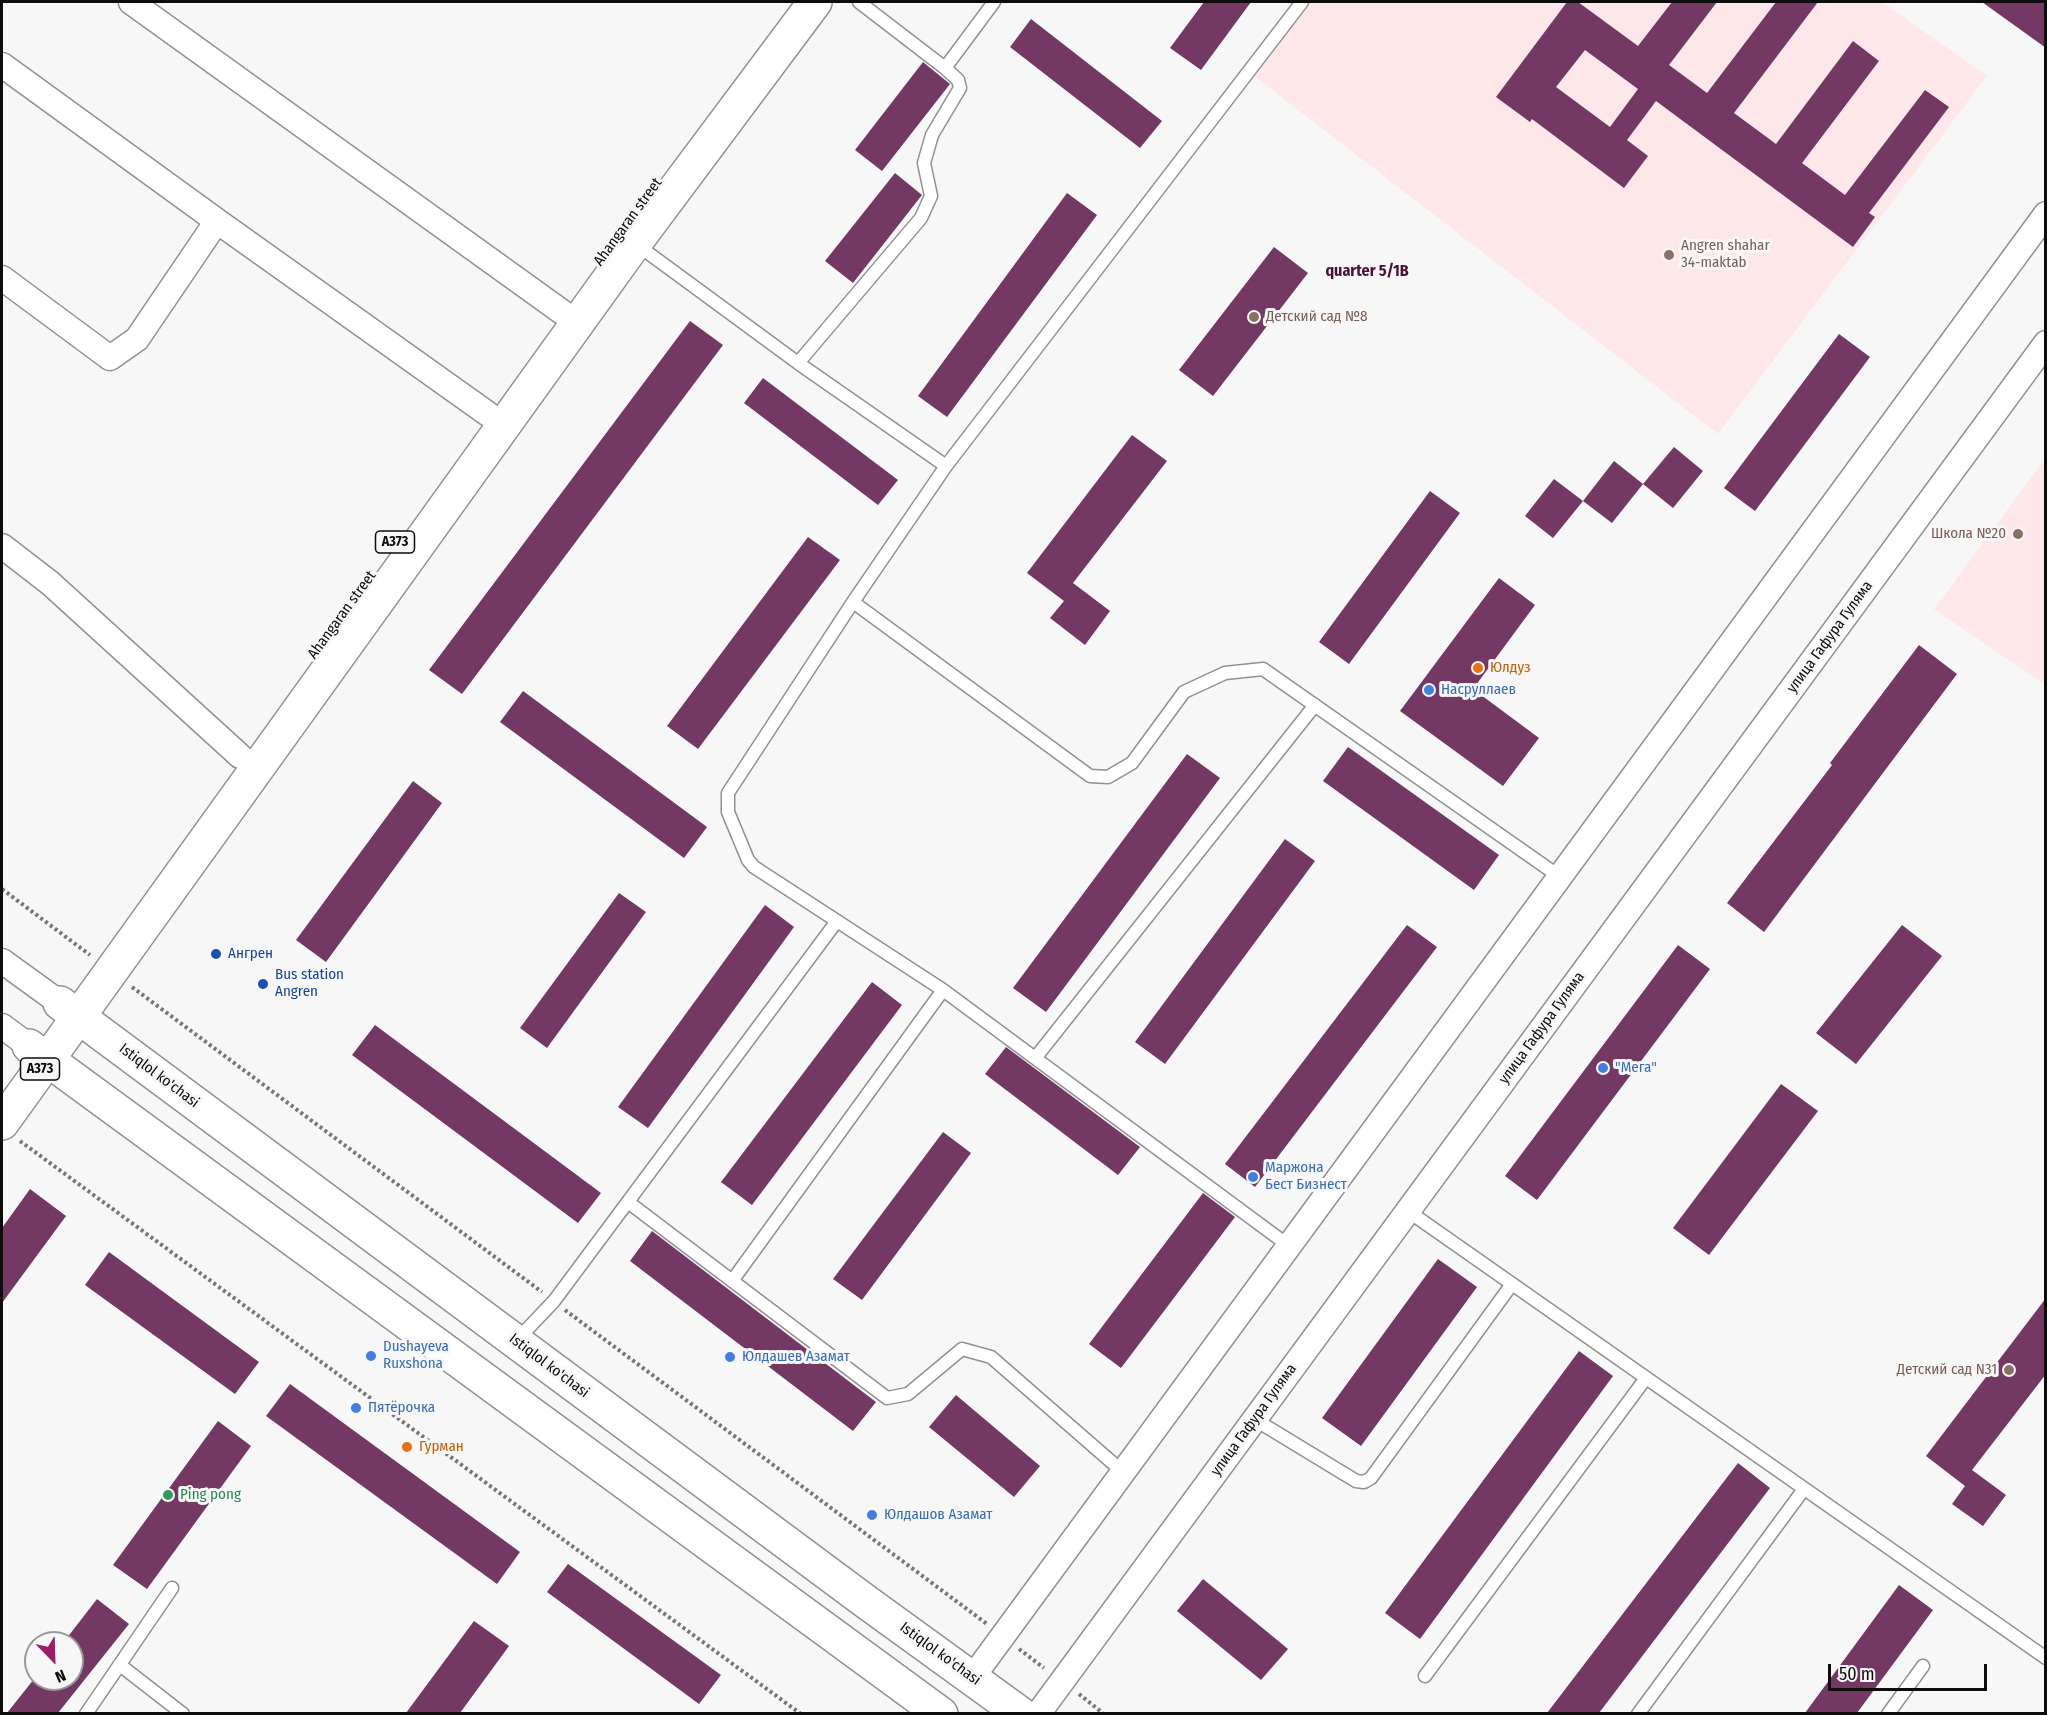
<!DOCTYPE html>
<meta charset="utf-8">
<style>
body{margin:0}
#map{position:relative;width:2047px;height:1715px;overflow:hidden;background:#f7f7f8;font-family:"Fira Sans Condensed",sans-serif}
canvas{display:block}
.frame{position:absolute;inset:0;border:3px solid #0c0c0d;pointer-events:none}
.north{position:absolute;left:24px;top:1631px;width:60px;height:60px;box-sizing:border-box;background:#f7f7f8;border:2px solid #99999a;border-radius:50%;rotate:157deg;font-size:16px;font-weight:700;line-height:24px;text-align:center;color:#0c0c0d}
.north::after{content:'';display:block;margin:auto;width:21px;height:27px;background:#9e1a6b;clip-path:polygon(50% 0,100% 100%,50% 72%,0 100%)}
.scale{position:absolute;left:1828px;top:1664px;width:159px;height:27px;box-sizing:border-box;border:3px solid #0c0c0d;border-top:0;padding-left:8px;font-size:18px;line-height:21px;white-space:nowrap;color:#0c0c0d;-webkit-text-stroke:4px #f7f7f8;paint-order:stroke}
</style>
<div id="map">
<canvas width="2047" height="1715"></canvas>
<div class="frame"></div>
<div class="north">N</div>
<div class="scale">50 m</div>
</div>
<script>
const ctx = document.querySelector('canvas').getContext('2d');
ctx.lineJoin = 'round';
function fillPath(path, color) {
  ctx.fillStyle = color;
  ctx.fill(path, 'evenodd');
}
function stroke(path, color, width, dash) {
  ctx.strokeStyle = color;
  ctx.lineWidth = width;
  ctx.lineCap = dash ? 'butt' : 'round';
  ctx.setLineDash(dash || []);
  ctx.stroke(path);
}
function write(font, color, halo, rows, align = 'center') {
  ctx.font = font + ' "Fira Sans Condensed",sans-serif';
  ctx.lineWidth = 6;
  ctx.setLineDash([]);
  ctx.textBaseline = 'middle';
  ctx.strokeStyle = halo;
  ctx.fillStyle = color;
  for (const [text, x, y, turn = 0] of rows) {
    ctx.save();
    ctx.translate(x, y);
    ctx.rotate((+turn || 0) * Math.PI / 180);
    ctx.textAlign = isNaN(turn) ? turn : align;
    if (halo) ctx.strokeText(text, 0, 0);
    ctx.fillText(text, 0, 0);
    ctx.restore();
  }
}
fillPath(new Path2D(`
 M1303 2H1882L1987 76 1718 434 1249 72Z
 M2045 459V685L1934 609Z`), '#fde7e9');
fillPath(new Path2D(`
 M1204 2H1251L1201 70 1170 48Z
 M1567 2H1578L1638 46 1672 2H1717L1669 65 1707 93 1776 2H1818L1734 113 1776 144 1853 41 1879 61 1802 163 1845 195 1925 90 1949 107 1869 213 1875 217 1853 247 1656 101 1627 140 1648 156 1624 188 1532 119 1530 122 1496 97ZM1585 50 1638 89 1610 127 1556 87Z
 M1982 2H2046V48Z
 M1031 19 1162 121 1140 148 1010 47Z
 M923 62 950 84 882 171 855 150Z
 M895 173 922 195 853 283 825 261Z
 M1067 193 1097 215 947 417 918 396Z
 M1274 247 1308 273 1213 396 1179 370Z
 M690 321 723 345 462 694 429 670Z
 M1839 334 1870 357 1755 511 1724 488Z
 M763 378 898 480 878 505 744 403Z
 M1132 435 1167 461 1073 583 1110 611 1085 645 1050 618 1064 601 1027 573Z
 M1674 447 1703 471 1673 508 1643 484Z
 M1614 461 1643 484 1612 523 1583 501Z
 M1554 479 1583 501 1553 538 1525 516Z
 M1430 491 1460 513 1349 664 1319 642Z
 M808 537 840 560 698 749 667 726Z
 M1499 578 1535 605 1473 689 1539 738 1503 786 1400 711Z
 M1919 645 1957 674 1764 932 1727 903 1832 765 1830 763Z
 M523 691 707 827 684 858 500 722Z
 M1348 747 1499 855 1474 890 1323 781Z
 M1187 754 1220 778 1046 1012 1013 988Z
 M413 781 442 803 326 962 296 940Z
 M1285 839 1315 861 1165 1064 1135 1042Z
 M619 893 646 912 547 1048 520 1028Z
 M765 905 794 927 648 1128 618 1107Z
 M1407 925 1437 947 1255 1187 1225 1164Z
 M1902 925 1942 956 1856 1064 1816 1033Z
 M1678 945 1710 969 1537 1200 1505 1176Z
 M872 982 902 1005 752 1205 721 1182Z
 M375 1025 601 1193 578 1223 352 1055Z
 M1006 1047 1140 1147 1118 1175 985 1074Z
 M1781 1084 1818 1111 1709 1255 1673 1228Z
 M943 1132 971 1153 862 1300 833 1279Z
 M30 1189 66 1216 2 1303V1228Z
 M1203 1193 1235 1217 1121 1368 1089 1344Z
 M652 1231 876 1402 853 1431 630 1261Z
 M109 1252 259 1362 235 1394 85 1285Z
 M1438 1259 1477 1287 1361 1446 1322 1418Z
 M2046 1298V1374L1972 1470 2006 1495 1983 1526 1952 1504 1965 1486 1926 1456Z
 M1579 1351 1613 1376 1420 1639 1385 1613Z
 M290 1384 520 1552 497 1584 266 1416Z
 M956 1395 1040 1466 1014 1497 929 1427Z
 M218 1421 251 1446 147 1589 113 1565Z
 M1738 1463 1770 1488 1599 1713H1547Z
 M568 1564 721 1675 699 1704 547 1592Z
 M1203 1579 1288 1649 1261 1680 1177 1611Z
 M1899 1585 1933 1610 1857 1713H1805Z
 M97 1599 129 1624 58 1713H7L34 1679H72V1643H63Z
 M474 1621 509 1646 460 1713H406Z`), '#733863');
const lane = new Path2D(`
 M945 68 994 2
 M636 244 798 363 946 466
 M798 363 921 218 931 196 924 163 932 135 960 88 958 80 945 68 859 2
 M853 602 1090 776 1108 777 1132 763 1184 692 1225 673 1263 669 1560 877
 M1036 1057 1315 705
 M628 1202 887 1398 908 1394 962 1349 991 1357 1123 1472
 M1408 1211 2046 1658
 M1289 1246 943 990 754 867 748 860 728 812V793L853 602 946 466 1302 2
 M732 1281 943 990
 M516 1341 554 1301 837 921
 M1254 1419 1356 1481 1364 1482 1371 1478 1512 1284
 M120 1665 183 1714
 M1425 1676 1646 1378
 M86 1714 172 1588
 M1638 1714 1804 1489
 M1888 1714 1923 1666`);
const street = new Path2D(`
 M131 2 562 312
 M2 65 217 221 488 414
 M2 278 110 358 137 339 217 221
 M2 546 50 583 240 756
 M2 961 60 1003
 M2 1026 29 1046
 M972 1678 2046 214
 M1038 1714 2046 343`);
const secondary = new Path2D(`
 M60 1003 865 1601 1021 1714
 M29 1046 941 1714`);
const highway = new Path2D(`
 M2 1123 635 243 815 2`);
stroke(lane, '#919192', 15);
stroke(street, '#919192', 27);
stroke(secondary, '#919192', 36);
stroke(highway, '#919192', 36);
stroke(new Path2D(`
 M2 889 90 955
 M132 987 542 1292
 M20 1141 801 1714
 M565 1310 987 1624
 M1019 1649 1044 1668
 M1079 1694 1104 1714`), '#767677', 4, [3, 3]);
stroke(lane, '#fff', 12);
stroke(street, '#fff', 24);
stroke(secondary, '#fff', 33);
stroke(highway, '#fff', 33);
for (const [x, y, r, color] of [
 [1669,255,6,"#8d6e63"],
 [1254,317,6,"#8d6e63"],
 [2018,534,6,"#8d6e63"],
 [1478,668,6,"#e8710a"],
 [1429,690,6,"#3f7fe0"],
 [216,954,6,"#1a4fb4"],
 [263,984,6,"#1a4fb4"],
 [1603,1068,6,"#3f7fe0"],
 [1253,1177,6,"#3f7fe0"],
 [371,1356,6,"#3f7fe0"],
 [730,1357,6,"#3f7fe0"],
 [2009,1370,6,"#8d6e63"],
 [356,1408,6,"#3f7fe0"],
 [407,1447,6,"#e8710a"],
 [168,1495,6,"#2e9e5b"],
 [872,1515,6,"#3f7fe0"]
]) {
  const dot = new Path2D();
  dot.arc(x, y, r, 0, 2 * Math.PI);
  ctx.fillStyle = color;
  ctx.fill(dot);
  stroke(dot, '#f7f7f8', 2);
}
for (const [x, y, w] of [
 [395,542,39],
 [40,1069,39]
]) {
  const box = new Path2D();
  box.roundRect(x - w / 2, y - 11, w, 22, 4.5);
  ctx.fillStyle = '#f7f7f8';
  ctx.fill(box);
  stroke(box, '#0c0c0d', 1.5);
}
write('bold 14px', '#0c0c0d', null, [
 ["A373",395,542],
 ["A373",40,1069]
]);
write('15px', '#0c0c0d', '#f7f7f8', [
 ["Ahangaran street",628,222,-54],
 ["Ahangaran street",342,615,-54],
 ["улица Гафура Гуляма",1830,637,-54],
 ["улица Гафура Гуляма",1542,1028,-54],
 ["Istiqlol ko'chasi",159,1076,37],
 ["Istiqlol ko'chasi",549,1366,37],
 ["улица Гафура Гуляма",1254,1420,-54],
 ["Istiqlol ko'chasi",940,1654,36]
]);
write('15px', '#785e54', '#f7f7f8', [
 ["Angren shahar",1681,246],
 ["34-maktab",1681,263],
 ["Детский сад №8",1266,317],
 ["Школа №20",2006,534,"right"],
 ["Детский сад N31",1997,1370,"right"]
], 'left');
write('15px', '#c56008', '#f7f7f8', [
 ["Юлдуз",1490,668],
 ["Гурман",419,1447]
], 'left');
write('15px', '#366cbe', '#f7f7f8', [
 ["Насруллаев",1441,690],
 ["\"Мега\"",1615,1068],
 ["Маржона",1265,1168],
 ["Бест Бизнест",1265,1185],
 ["Dushayeva",383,1347],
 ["Ruxshona",383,1364],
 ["Юлдашев Азамат",742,1357],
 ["Пятёрочка",368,1408],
 ["Юлдашов Азамат",884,1515]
], 'left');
write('15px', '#164399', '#f7f7f8', [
 ["Ангрен",228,954],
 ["Bus station",275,975],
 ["Angren",275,992]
], 'left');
write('15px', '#27864d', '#f7f7f8', [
 ["Ping pong",180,1495]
], 'left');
write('bold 16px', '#4d0f33', '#f7f7f8', [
 ["quarter 5/1B",1367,272]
]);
</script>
